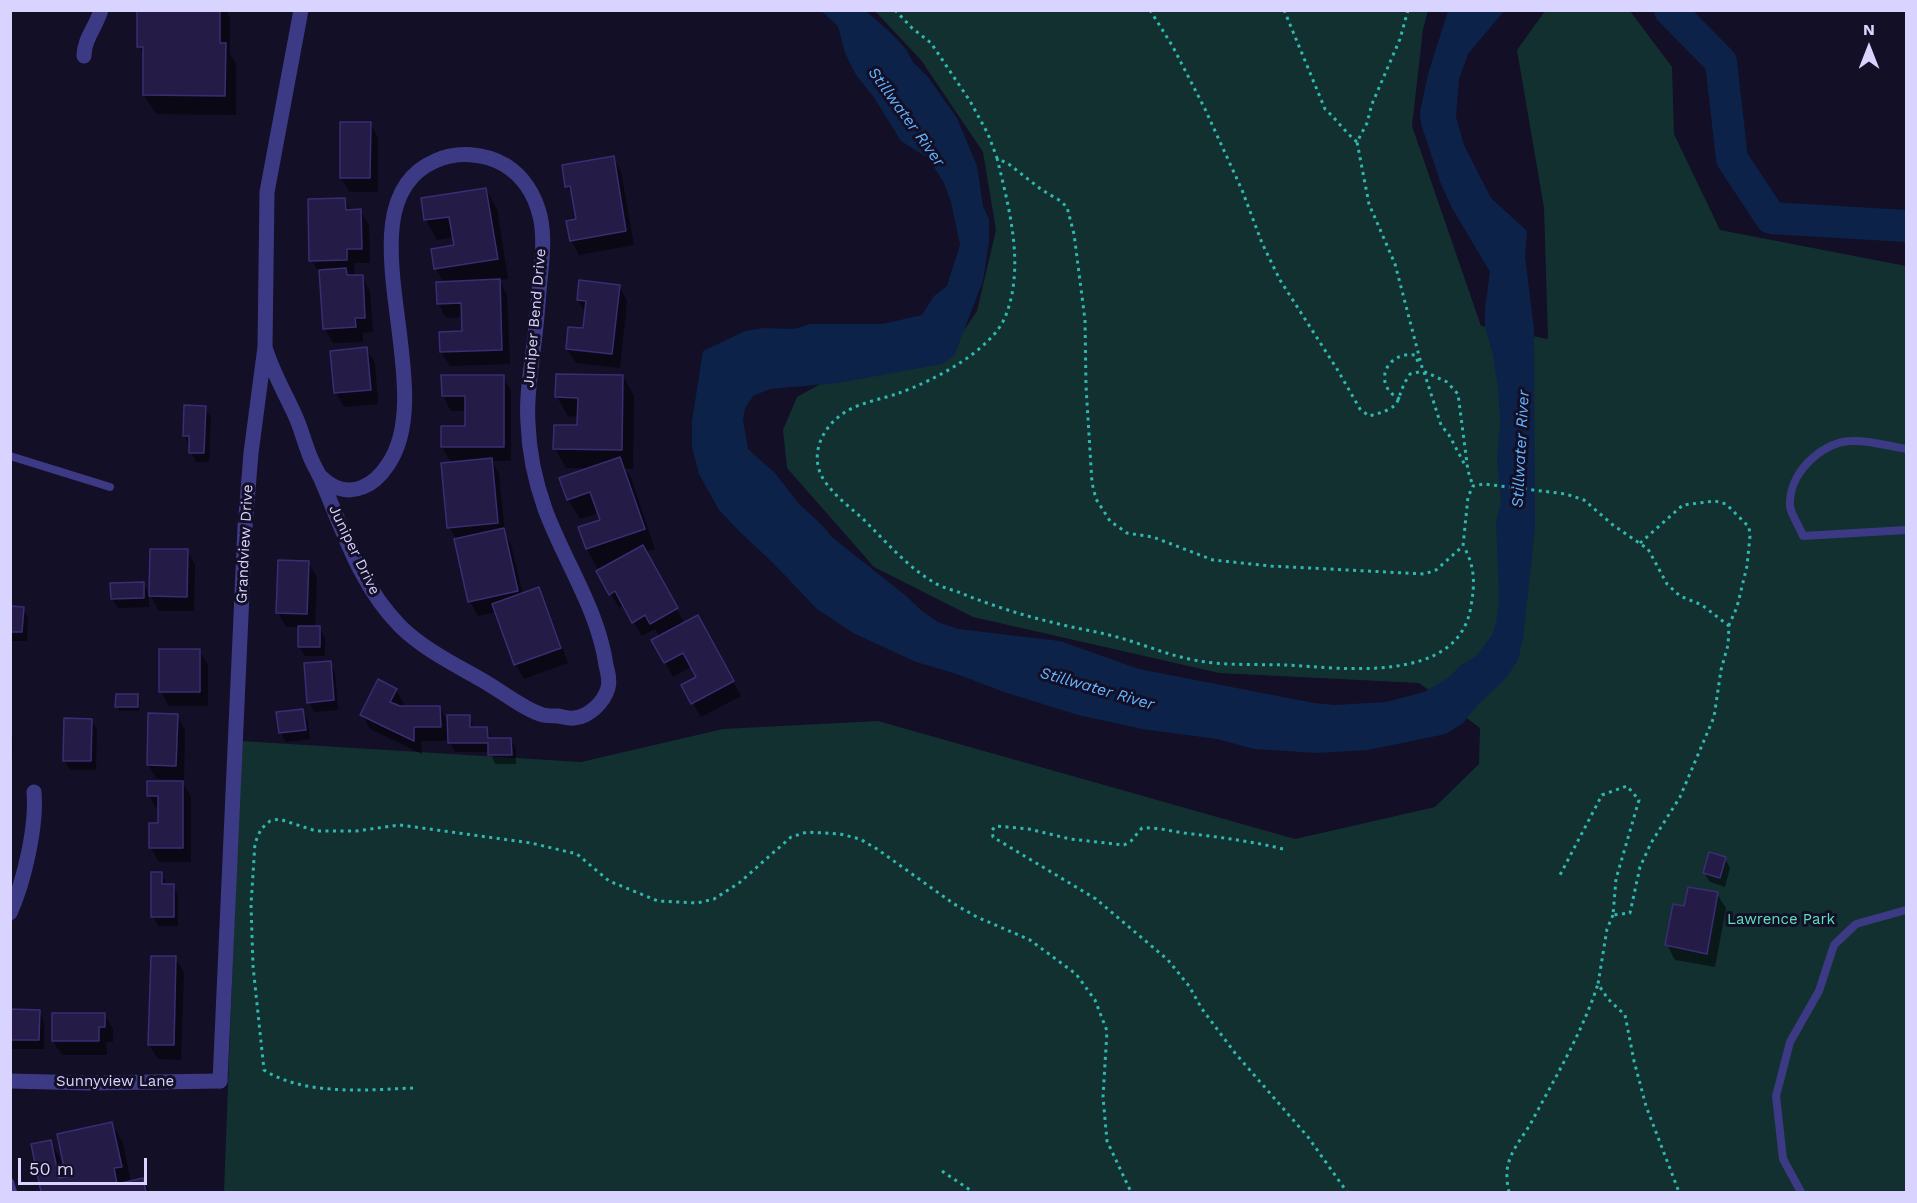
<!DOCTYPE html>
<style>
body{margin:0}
#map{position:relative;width:1917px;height:1203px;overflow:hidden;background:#130f26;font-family:"Work Sans",sans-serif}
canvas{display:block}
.frame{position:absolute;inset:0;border:12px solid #d9d4ff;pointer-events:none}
.north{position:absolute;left:1839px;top:18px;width:60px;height:60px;-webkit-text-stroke:4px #130f26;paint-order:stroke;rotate:0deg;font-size:16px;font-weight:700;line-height:24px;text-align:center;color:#d9d4ff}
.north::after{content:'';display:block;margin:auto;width:21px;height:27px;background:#d9d4ff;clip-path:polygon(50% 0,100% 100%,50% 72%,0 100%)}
.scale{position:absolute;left:18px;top:1158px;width:129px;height:27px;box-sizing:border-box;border:3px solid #d9d4ff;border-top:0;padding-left:8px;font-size:18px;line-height:21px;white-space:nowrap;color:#d9d4ff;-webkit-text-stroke:4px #130f26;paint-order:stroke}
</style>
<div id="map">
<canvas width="1917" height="1203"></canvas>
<div class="frame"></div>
<div class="north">N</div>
<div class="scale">50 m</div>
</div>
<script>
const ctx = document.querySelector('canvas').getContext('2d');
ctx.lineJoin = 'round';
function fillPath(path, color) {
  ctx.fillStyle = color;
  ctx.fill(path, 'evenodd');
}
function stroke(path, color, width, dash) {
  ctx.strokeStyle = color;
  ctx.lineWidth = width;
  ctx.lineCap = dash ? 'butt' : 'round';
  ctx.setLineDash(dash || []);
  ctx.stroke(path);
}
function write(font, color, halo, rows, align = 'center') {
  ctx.font = font + ' "Work Sans",sans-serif';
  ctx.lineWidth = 6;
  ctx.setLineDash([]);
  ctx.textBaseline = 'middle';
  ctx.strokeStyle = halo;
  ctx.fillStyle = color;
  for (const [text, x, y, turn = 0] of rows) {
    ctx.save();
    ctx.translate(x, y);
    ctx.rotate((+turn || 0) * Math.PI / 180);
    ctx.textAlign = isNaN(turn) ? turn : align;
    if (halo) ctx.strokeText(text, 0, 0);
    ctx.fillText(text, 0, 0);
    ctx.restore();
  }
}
fillPath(new Path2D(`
 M875 11H1428L1423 29 1412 126 1481 326 1548 339 1544 208 1517 50 1545 11H1630L1672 67 1674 134 1720 230 1906 266V1192H224L241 741 581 762 723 729 878 721 1295 839 1435 807 1479 764 1480 728 1419 683 1219 673 973 617 874 567 787 468 783 430 797 397 846 370 947 355 977 311 996 230 983 152 921 60Z`), '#12302f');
fillPath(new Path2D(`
 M821 11H866L892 34 906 49 913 62 928 77 957 118 977 166 983 206 989 219V242L983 281 954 356 942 364 838 383 770 389 753 396 745 408 743 420 748 449 775 473 799 504 821 524 833 538 905 595 922 611 938 622 958 629 1060 641 1139 669 1314 703 1334 705 1386 702 1424 692 1448 678 1460 666 1476 656 1492 635 1496 623 1499 600 1496 521 1501 501 1497 461 1500 422 1498 388 1493 355 1485 327V308L1490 272 1452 208 1441 184 1421 124 1420 112 1428 74 1448 11H1504L1468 54 1459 79 1456 117 1464 145 1491 198 1527 231 1525 256 1534 329 1535 528 1523 639 1518 660 1507 677 1477 706 1462 724 1446 734 1368 750 1317 753 1254 749 1217 739 1142 729 1078 715 1004 692 954 673 916 662 853 633 817 609 772 562 739 531 719 510 699 474 692 447V421L703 351 745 331 764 328 794 329 810 324H882L922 315 934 296 947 286 960 245 951 202 943 181 928 158 901 141 873 96 856 75 845 53 838 26Z`), '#0c2248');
fillPath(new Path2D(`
 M139 10H226L230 18V54L236 64V115L156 114 144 95 145 57 139 46Z
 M370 123 378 138V192H350L341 178Z
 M613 158 621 172 634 245 579 255 571 240 578 220 574 200 567 186Z
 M486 190 497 209 508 279 499 280 507 295 510 364 450 366 441 352 464 333 463 317 446 318 438 303 444 283 436 269 456 246 454 237 437 240 426 220 423 200Z
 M345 200 351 211H360L369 225 370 263H354L355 277 362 276 370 291 373 332 363 333V342L333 343 325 329 321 275 311 260Z
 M619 286 627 301 620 368 576 363 567 349 584 330 586 314 578 300Z
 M366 349 375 363 378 404 344 407 336 393Z
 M443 376H503L511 391V461H492L499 474 505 534 511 544 523 595 538 589 546 604 568 663 524 679 516 665 496 612 478 616 470 601 456 539 449 527 452 464 442 447 466 428V411H451L443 396Z
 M623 376 634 396 633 469H625L631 478 655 549 645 552 685 624 706 631 741 696 701 717 683 686 698 677 692 666 673 677 665 662 660 637 655 629 642 636 624 605 619 608 587 549 580 528 602 521 599 513 580 519 568 500 561 479 592 468H566L555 448 579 427V417L568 416 557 397Z
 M205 407 211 417 209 462H196L184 435Z
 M152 550 187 551 195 565 194 611H159L151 596Z
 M308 563 317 577 315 628H319L325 637V656H305L299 646V627H286L278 612Z
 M143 584 149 593V607L118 608 112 598Z
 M10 608 23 609 28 618 27 641H10Z
 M199 650 208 665V706H169L161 691Z
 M330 662 335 672 338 710 314 712 309 702Z
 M396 690 404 704 402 708H440L449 724 469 716 474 728H487L492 740H511L516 749V764H495L490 752H455L449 741H421L422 754 370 729 362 714Z
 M137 696 140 700 139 711H119L117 706Z
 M302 711 308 720 310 739 286 742 280 732Z
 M177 715 185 730 184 780 157 779 148 765Z
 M91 720 97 730 96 770H70L65 761Z
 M10 734 13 737V759H10Z
 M182 782 191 797V862H159L151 848 160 824V810H157L149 795Z
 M1725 858 1730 868 1725 887 1710 882 1704 873Z
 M161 873 167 885H173L178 895V926H158L153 916Z
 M1717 894 1726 908 1715 967 1675 960 1667 945Z
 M175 958 184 972 181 1060 158 1059 149 1045Z
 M10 1011H39L44 1021V1049H10Z
 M104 1014 113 1029V1042H106L107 1055H62L53 1041Z
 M112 1124 123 1143 131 1182 143 1180 150 1192H43L33 1145 50 1141 65 1167Z`), '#0007');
stroke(new Path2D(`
 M1670 10 1721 62 1732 159 1771 218 1906 226`), '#0c2248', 32);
const building = new Path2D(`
 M137 10H220V43H226L225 96 143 95V47H137Z
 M340 122H371L370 178H340Z
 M614 156 626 231 570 241 566 221 576 219 570 186 565 187 562 165Z
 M486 188 498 259 434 269 431 249 454 245 449 217 424 220 421 198Z
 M345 198 346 210 361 209 362 249H347V260L309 261 308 199Z
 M346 268 347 275H363L365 318H355L356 327 323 329 319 270Z
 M500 279 502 350 440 352 439 332 462 331 461 303 437 304 436 282Z
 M579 280 620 285 612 354 566 349 568 327 583 328 586 301 577 300Z
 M367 347 371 390 334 393 330 351Z
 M556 374 623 375 622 450 553 449 554 425H577L578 398 555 397Z
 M441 375H504V447H441V426H465V396H442Z
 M184 405 206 406 204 453H189V436H183Z
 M620 457 645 529 586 549 578 527 600 520 590 492 567 500 559 478Z
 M492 458 498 523 447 528 441 463Z
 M504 528 518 591 468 602 454 539Z
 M643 545 678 608 650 624 645 615 632 623 615 591 609 595 596 571Z
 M150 549H188L187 597 149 596Z
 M278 560 309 561 307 614 276 613Z
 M144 582V598L111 599 110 583Z
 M539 587 561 648 514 665 492 604Z
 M10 606 24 607 22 632H10Z
 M698 615 734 681 691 704 681 685 696 677 683 653 664 663 651 640Z
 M298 626H320V647H298Z
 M159 649H200V692H159Z
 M331 661 334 700 307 703 304 663Z
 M378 679 397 689 390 702 400 706H440L441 727H414V741L360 715Z
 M116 694H138V707H115Z
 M303 709 306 730 279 733 276 712Z
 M148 713 178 714 176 766 147 765Z
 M447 715H470V727H487L488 738H511L512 755H488V743H448Z
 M64 718 92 719 91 761H63Z
 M147 781H183V848H149V823H158V796H147Z
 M1709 852 1726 857 1720 878 1703 873Z
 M151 872H162V884H174V917H151Z
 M1688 887 1718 892 1707 954 1665 945 1673 904 1684 906Z
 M151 956H176L174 1045H148Z
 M10 1009 40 1010 39 1040H10Z
 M52 1013H105V1027H99V1041H52Z
 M112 1122 122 1167 114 1168 117 1184 143 1178 146 1192H41L31 1144 51 1140 59 1178 66 1177 57 1134Z`);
fillPath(building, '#241b47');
stroke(building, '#3b2d73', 1.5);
stroke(new Path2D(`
 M895 10 912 28 931 43 970 101 988 134 997 158 1010 165 1042 190 1059 200 1067 207 1074 234 1085 320 1086 386 1092 483 1096 499 1110 521 1127 533 1153 537 1213 560 1271 566 1424 574 1436 570 1463 546 1468 497 1473 486 1484 484 1566 494 1584 500 1613 525 1648 549 1667 584 1680 596 1702 605 1729 626 1728 645 1721 670 1714 717 1680 797 1651 843 1640 867 1630 913 1613 915 1616 879 1639 800 1627 786 1602 795 1560 875
 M1150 10 1173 47 1205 109 1242 190 1262 243 1280 280 1337 369 1360 409 1369 416C1408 406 1392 401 1410 374L1423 371
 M1284 10 1325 109C1337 120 1345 132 1357 142
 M1408 10 1400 39 1372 104 1367 123 1357 142 1369 204 1395 264 1423 371 1447 382 1458 394 1468 471 1473 486
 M997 158C1009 208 1025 265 1006 315 993 350 933 381 899 393 883 399 862 402 847 411 821 426 807 458 826 483 838 500 856 511 870 526 890 546 909 568 935 583 943 588 954 590 963 594 991 605 1021 615 1051 622 1073 628 1095 631 1117 637 1143 644 1167 655 1194 660 1223 666 1256 664 1286 665 1343 668 1459 685 1471 606 1475 583 1475 567 1464 547
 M1424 372 1441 425 1449 435 1466 467
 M1400 399C1372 386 1385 351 1415 355L1419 364
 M1640 543 1683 505 1715 501 1726 504 1749 527 1750 536 1747 566 1737 607 1729 625
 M1283 849C1251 841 1218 837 1184 833 1170 831 1157 827 1142 828L1131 841 1124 845 1070 839 1029 829 996 826 992 830 993 837 1096 899 1168 960 1189 986 1202 1009 1235 1053 1308 1137 1347 1192
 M1613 915 1607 929 1598 984 1608 999 1625 1015 1634 1061 1646 1106 1679 1192
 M413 1088C367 1090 305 1096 264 1070L253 966 251 905 255 843 261 829 270 821 279 819 316 831H356L400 825 531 843 577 854 609 881 658 901 697 903 714 899 739 883 791 837 807 832 840 834 860 839 877 849 954 904 977 917 1030 940 1076 974 1095 1000 1107 1031 1103 1097 1107 1141 1131 1192
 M942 1171 973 1192
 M1509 1192C1507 1184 1506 1173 1508 1165 1512 1148 1524 1136 1532 1121 1556 1076 1582 1033 1598 984`), '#2fb8b0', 3, [3, 4.5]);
stroke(new Path2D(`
 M1906 449C1889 446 1869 440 1851 441 1821 442 1788 474 1790 506 1791 515 1800 527 1803 536L1906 530
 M10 456 110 487
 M10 1182 13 1192
 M1801 1192 1783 1159 1776 1096 1790 1042 1819 991 1834 945 1856 924 1906 910`), '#3d3a85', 8);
stroke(new Path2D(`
 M84 56C84 39 96 27 101 10
 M265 347C272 371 284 391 294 413 300 425 303 438 308 451 311 461 317 470 321 479 343 530 360 586 400 626 424 650 458 666 487 683 502 692 527 711 543 715 548 716 553 716 558 716 564 717 569 719 574 718 589 717 604 702 608 688 610 681 608 673 606 665 598 609 564 561 545 509 535 481 529 453 528 423 526 397 531 370 534 343 537 322 538 301 540 280 542 259 545 237 540 216 535 195 523 176 505 165 484 153 457 151 435 161 336 204 444 388 387 466 381 475 373 483 363 487 347 494 332 488 320 476
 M10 913C24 882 37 826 34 792
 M220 1081 245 527 251 453 265 347 267 192 301 10`), '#3d3a85', 15);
stroke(new Path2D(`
 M10 1081 90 1083 220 1081`), '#3d3a85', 15);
write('15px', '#d9d4ff', '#130f26', [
 ["Juniper Bend Drive",535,318,-85],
 ["Grandview Drive",245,544,-87],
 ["Juniper Drive",354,550,64],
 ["Sunnyview Lane",115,1082]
]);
write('15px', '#5fe0c0', '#130f26', [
 ["Lawrence Park",1781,920]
]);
write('italic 16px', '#62b6ff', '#130f26', [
 ["Stillwater River",906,117,54],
 ["Stillwater River",1521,449,-87],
 ["Stillwater River",1097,689,16]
]);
</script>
